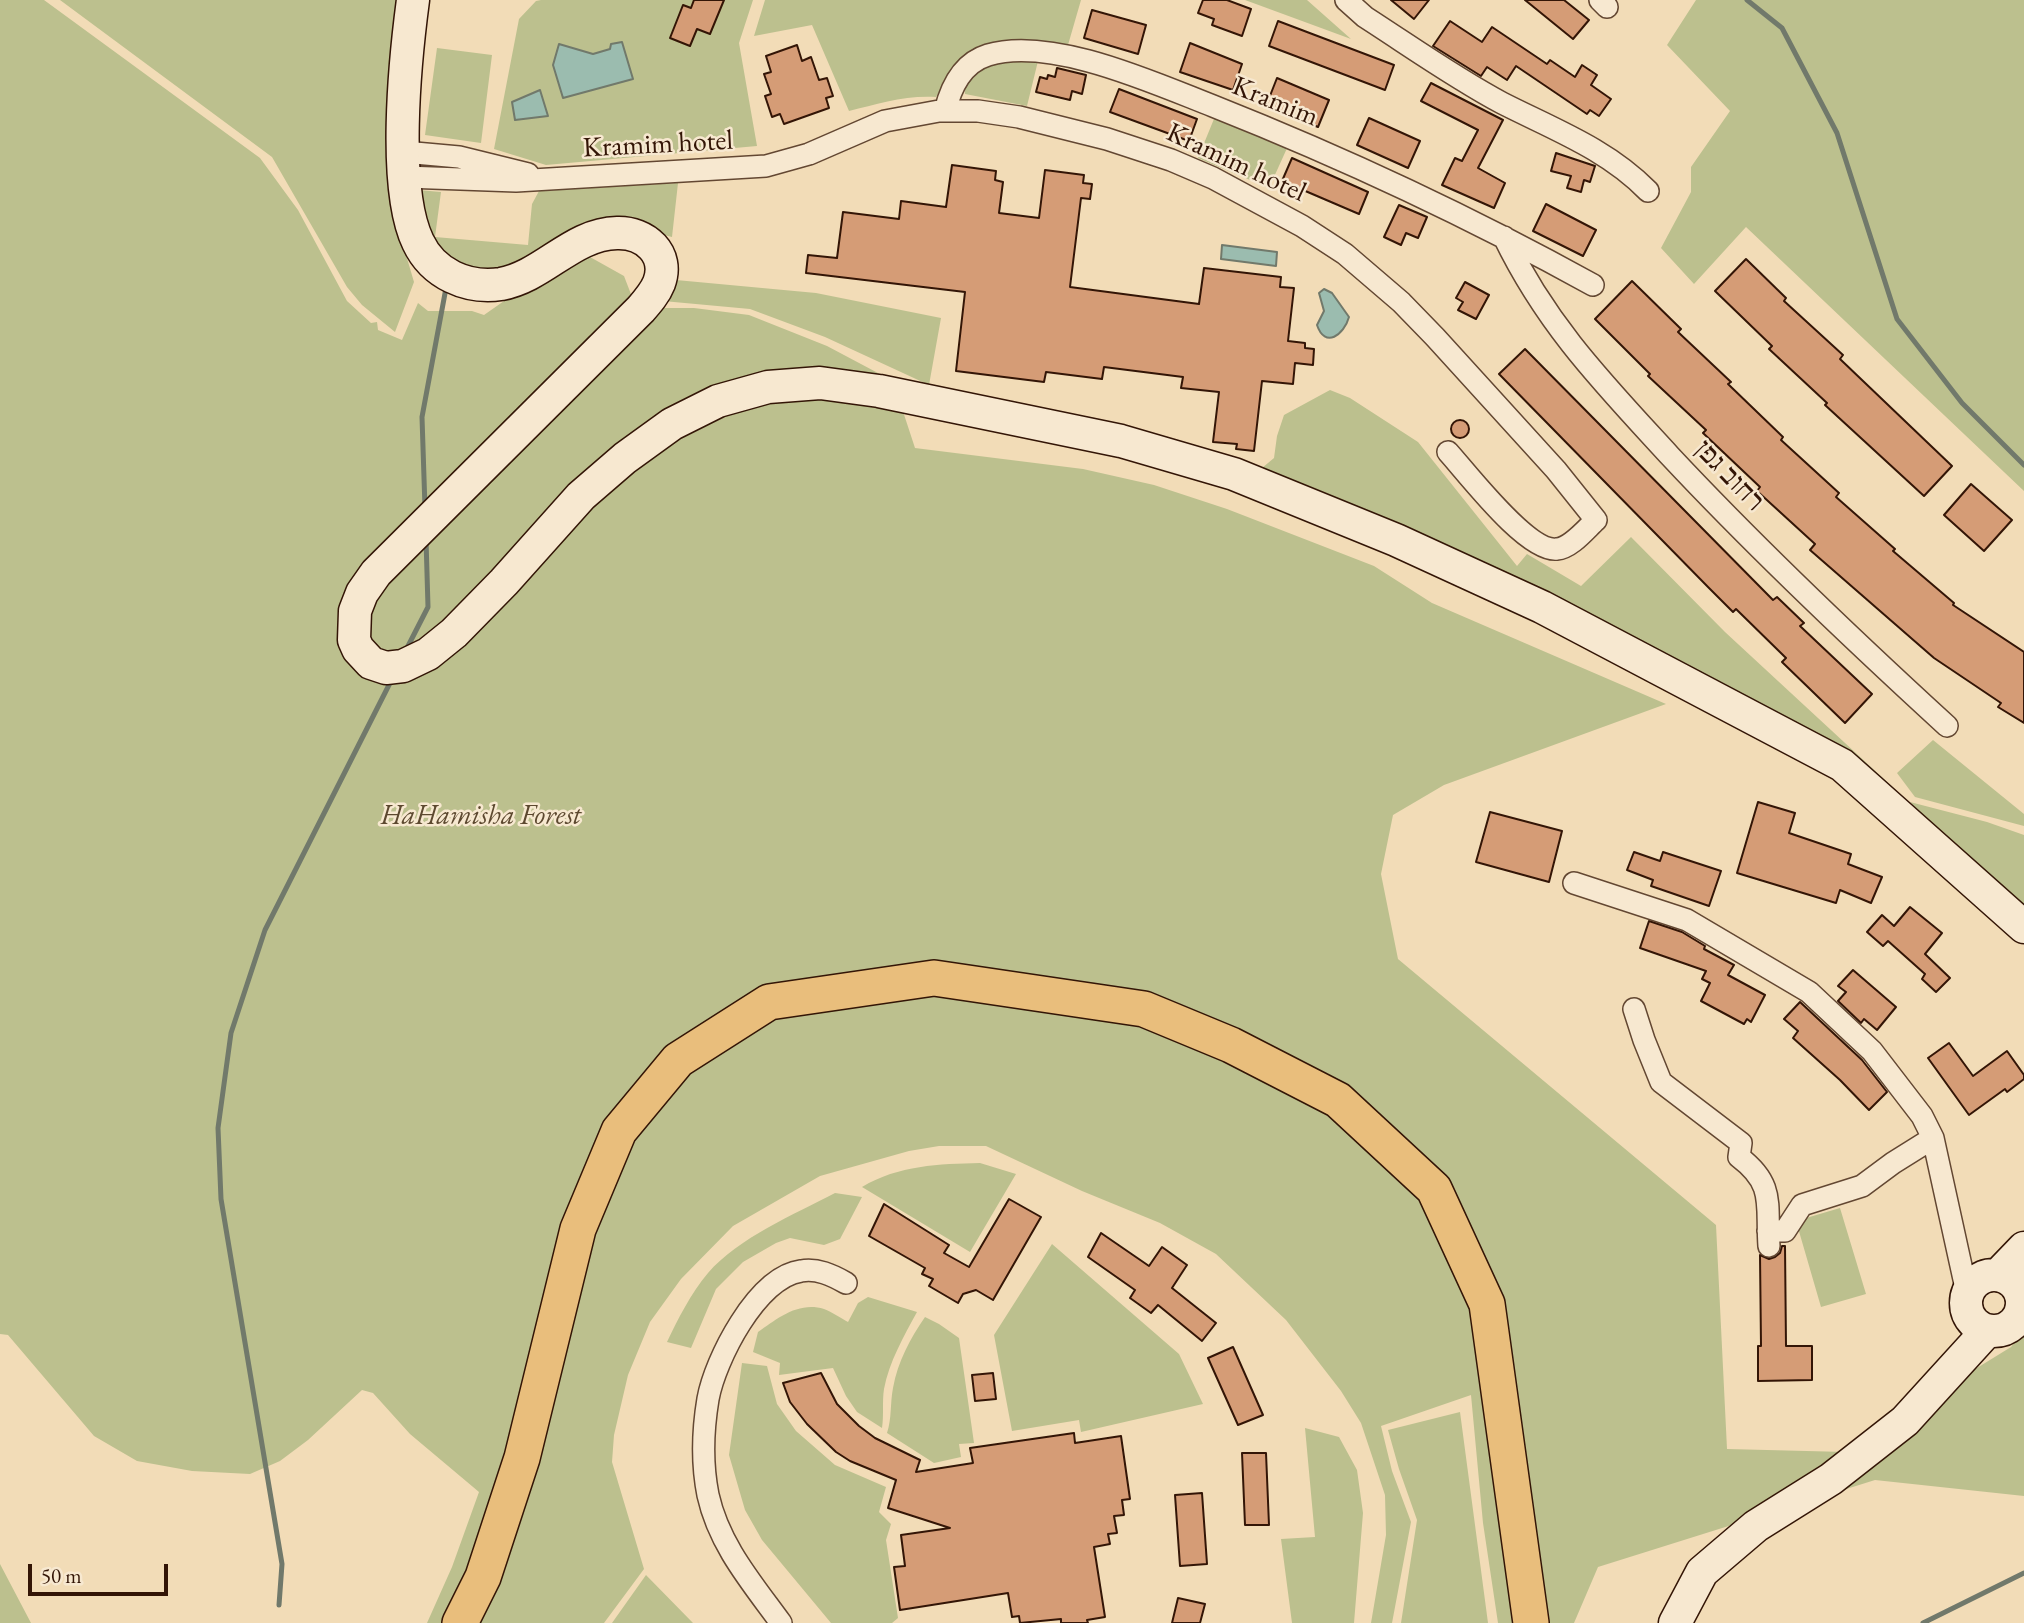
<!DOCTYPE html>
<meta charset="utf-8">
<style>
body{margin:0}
#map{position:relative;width:2024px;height:1623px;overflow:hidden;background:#f2dcb7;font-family:"EB Garamond",serif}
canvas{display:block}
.scale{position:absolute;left:28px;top:1564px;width:140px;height:32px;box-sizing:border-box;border:4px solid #331506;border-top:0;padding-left:9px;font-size:21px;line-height:24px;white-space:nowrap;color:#331506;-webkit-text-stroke:5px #f7e8d0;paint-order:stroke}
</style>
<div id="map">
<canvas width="2024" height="1623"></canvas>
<div class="scale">50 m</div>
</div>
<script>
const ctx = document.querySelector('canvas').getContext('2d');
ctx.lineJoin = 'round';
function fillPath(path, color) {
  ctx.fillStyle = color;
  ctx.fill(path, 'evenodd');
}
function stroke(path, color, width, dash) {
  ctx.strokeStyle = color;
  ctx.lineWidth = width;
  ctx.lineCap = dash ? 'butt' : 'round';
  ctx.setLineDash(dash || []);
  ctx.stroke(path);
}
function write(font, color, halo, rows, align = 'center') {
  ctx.font = font + ' "EB Garamond","Frank Ruhl Libre",serif';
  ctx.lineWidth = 5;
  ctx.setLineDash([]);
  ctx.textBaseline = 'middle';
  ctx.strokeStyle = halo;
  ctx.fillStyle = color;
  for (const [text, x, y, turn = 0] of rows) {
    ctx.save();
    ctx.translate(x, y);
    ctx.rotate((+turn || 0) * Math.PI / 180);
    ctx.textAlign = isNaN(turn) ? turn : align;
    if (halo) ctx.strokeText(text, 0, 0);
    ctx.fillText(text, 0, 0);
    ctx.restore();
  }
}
fillPath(new Path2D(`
 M0 0H44L260 158 298 210 347 301 371 323 377 322 378 330 402 340 418 303 428 311H472L484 315 554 266 590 257 624 276 634 302 650 308H694L749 315 827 346 893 381 915 448 1083 469 1154 485 1227 509 1374 566 1432 603 1666 704 1444 785 1393 815 1381 874 1398 959 1716 1225 1727 1449 1886 1453 1959 1379 2011 1347 2024 1330V1496L1875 1480 1598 1567 1574 1623H1498L1483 1523 1471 1395 1381 1426 1392 1471 1411 1522 1392 1623H1371L1386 1535 1385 1495 1361 1423 1341 1391 1286 1320 1216 1254 1160 1223 1082 1191 986 1146H939L909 1151 820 1176 733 1226 681 1279 650 1322 628 1375 614 1435 612 1462 644 1569 604 1623H427L452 1567 479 1492 410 1434 373 1393 362 1390 308 1440 280 1461 250 1474 192 1471 137 1461 94 1436 8 1335 0 1334Z
 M60 0H399L387 158 393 211 414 282 395 332 362 305 347 287 272 157Z
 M541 0H753L739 43 757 146 546 165 494 149 519 19 536 1Z
 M765 0H1081L1068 45C999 36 975 31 936 97 906 95 877 104 849 111L812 25 754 36Z
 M1245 0H1307L1351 39Z
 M1696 0H2024V491L1746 227 1694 284 1661 248 1691 192V167L1730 111 1667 45Z
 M437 48 492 55 481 143 425 135Z
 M1008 60 1038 61 1027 106 965 94C963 71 989 64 1008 60Z
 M1216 114 1288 146 1269 188 1198 158Z
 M678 183 672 237 660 234 482 271C430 255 429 239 418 190L441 192 435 237 528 245 532 204 539 191Z
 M676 280 816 293 941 318 929 385 825 337 750 309 663 301Z
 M1330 390 1350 398 1418 442 1517 566 1527 554 1581 586 1631 537 1725 632 1898 792 1777 712 1429 537 1262 468 1274 458 1277 436 1284 415Z
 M1933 740 2024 814V826L1915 797 1897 773Z
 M1910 802 1987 822 2024 835V912Z
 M980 1163 1016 1174 970 1252 862 1187C899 1165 939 1164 980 1163Z
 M835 1193 862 1197 840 1239 824 1245 790 1238 776 1243 743 1262 716 1289 691 1348 667 1342C678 1319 691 1293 708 1273 738 1238 795 1214 835 1193Z
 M1840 1208 1866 1294 1821 1307 1796 1221Z
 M1052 1244 1179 1354 1203 1404 1081 1432 1079 1420 1012 1431 994 1335Z
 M868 1297 917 1312C904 1336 889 1362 884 1389 882 1402 884 1414 882 1428L857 1412 846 1396 833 1368 779 1375 780 1363 753 1352 758 1332C777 1319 798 1301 824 1309 832 1312 841 1318 848 1322L858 1303Z
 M925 1317 939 1324 959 1338 974 1443 959 1444 961 1457 934 1463 887 1433C892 1418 890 1403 893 1388 898 1361 910 1339 925 1317Z
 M742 1363 767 1366 777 1404 796 1431 835 1465 886 1487 879 1512 891 1524 886 1540 898 1618 892 1623H831L762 1540 745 1510 729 1455Z
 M1460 1412 1488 1623H1401L1417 1520 1399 1469 1388 1430Z
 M1305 1428 1339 1437 1357 1470 1363 1513 1354 1623H1292L1281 1539 1315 1537Z
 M0 1564 31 1623H0Z
 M646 1575 693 1623H612Z`), '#bcc08e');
const water = new Path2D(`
 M622 42 633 79 563 98 553 65 559 44 593 54 610 49 611 44Z
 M540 90 548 116 515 120 512 102Z
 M1222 245 1277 252 1276 266 1221 259Z
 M1324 289 1332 293 1349 317C1344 335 1325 349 1317 325L1324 311 1319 293Z`);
fillPath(water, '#9bbcaf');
stroke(water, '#71796b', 2);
stroke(new Path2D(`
 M1747 0 1782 28 1837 133 1897 319 1962 403 2024 465
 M425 508 422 417 446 288 444 287
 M406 650 428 607 426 539
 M279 1605 282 1564 221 1199 218 1128 231 1033 265 930 393 677
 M1923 1623 2024 1573`), '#71796b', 5);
const building = new Path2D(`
 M694 0H724L710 34 697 29 690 46 670 38 683 5 691 8Z
 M1203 0H1227L1251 9 1242 36 1212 25 1214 19 1198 13Z
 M1391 0H1429L1414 19Z
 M1525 0H1564L1589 20 1573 39Z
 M1092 10 1146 25 1138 54 1084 38Z
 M1278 21 1394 65 1385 90 1269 46Z
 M1450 21 1482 42 1492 27 1547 64 1550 60 1575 77 1582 65 1597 75 1591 85 1611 99 1599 116 1590 110 1587 114 1516 66 1507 80 1487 67 1481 76 1433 46Z
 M1190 43 1242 64 1233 90 1180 72Z
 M797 45 802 61 811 57 819 80 827 78 833 96 826 98 829 108 784 124 780 114 772 117 765 96 771 94 764 74 771 72 766 56Z
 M1057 68 1086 75 1082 94 1072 91 1070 100 1036 92 1040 77 1047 79 1048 75 1055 77Z
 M1277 78 1329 100 1318 127 1266 106Z
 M1431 83 1503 120 1478 168 1505 183 1494 208 1442 185 1455 158 1462 161 1478 130 1421 101Z
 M1119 89 1197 119 1189 141 1110 112Z
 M1369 118 1420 141 1408 168 1357 145Z
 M1556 153 1595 166 1590 182 1584 180 1581 192 1567 188 1571 176 1551 171Z
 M1292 158 1368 192 1359 214 1282 181Z
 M952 165 996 171 995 180 1003 182 999 213 1039 218 1045 170 1084 175 1083 183 1092 184 1090 199 1081 198 1070 287 1199 304 1204 268 1281 277 1280 287 1294 288 1288 341 1305 343V348L1314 349 1313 365 1295 363 1293 384 1262 381 1254 451 1236 449 1237 444 1213 442 1219 392 1181 388 1183 377 1104 367 1102 379 1046 372 1044 382 956 371 965 292 806 273 808 255 837 258 843 212 899 219 901 201 946 207Z
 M1546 204 1596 230 1583 256 1533 231Z
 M1399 205 1427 217 1418 238 1406 233 1401 245 1384 237Z
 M1746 259 1786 298 1784 301 1843 355 1840 359 1952 466 1924 496 1825 405 1827 403 1769 349 1772 346 1715 291Z
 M1632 281 1681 329 1678 332 1731 382 1728 384 1783 437 1781 440 1839 493 1836 497 1895 549 1893 551 1954 603 1953 605 2024 652V723L1998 707 2001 703 1934 658 1810 550 1815 544 1757 491 1760 487 1703 433 1706 430 1648 376 1650 374 1595 319Z
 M1465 282 1489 295 1476 319 1458 310 1463 302 1456 298Z
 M1525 349 1773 600 1777 597 1804 623 1800 626 1872 694 1845 723 1782 662 1786 658 1736 609 1733 612 1709 588 1499 374Z
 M1451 429a9 9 0 1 1 18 0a9 9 0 1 1-18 0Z
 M1971 484 2012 520 1984 551 1944 515Z
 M1758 802 1795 813 1789 833 1851 854 1848 864 1882 877 1871 903 1840 890 1836 903 1737 873Z
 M1490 812 1562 831 1549 882 1476 862Z
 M1634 852 1660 861 1663 852 1721 871 1709 906 1651 886 1653 880 1627 870Z
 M1910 907 1942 933 1925 954 1950 978 1936 992 1922 979 1925 974 1888 941 1883 946 1867 932 1882 915 1894 926Z
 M1649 921 1682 932 1705 946 1704 949 1734 965 1728 975 1765 995 1751 1022 1747 1019 1744 1024 1701 1001 1710 983 1702 979 1706 971 1640 948Z
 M1853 970 1896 1007 1877 1030 1864 1019 1861 1023 1838 1001 1846 992 1838 986Z
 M1800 1002 1862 1060 1887 1092 1869 1110 1840 1080 1793 1038 1798 1031 1784 1019Z
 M1949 1043 1973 1076 2007 1051 2024 1075V1079L2007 1092 2005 1089 1969 1115 1928 1058Z
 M1009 1199 1041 1217 993 1300 976 1290 963 1294 958 1303 929 1286 933 1279 922 1274 925 1268 869 1236 884 1204 949 1245 944 1253 969 1267Z
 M1101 1233 1149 1266 1162 1247 1187 1265 1172 1288 1216 1323 1202 1341 1158 1305 1151 1313 1130 1298 1135 1290 1088 1257Z
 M1782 1246H1785L1786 1346H1812V1380L1758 1381V1346H1761L1760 1255 1769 1259 1775 1257 1780 1253Z
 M1233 1347 1263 1415 1238 1425 1208 1358Z
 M821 1373 837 1404 859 1426 875 1438 920 1460 916 1472 973 1463 970 1448 1074 1433 1075 1443 1121 1436 1130 1499 1122 1500 1124 1515 1114 1516 1117 1533 1108 1534 1110 1544 1094 1547 1105 1617 1087 1620 1088 1623H1061V1619L1020 1623 1019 1616 1012 1617 1008 1593 900 1610 894 1567 905 1566 901 1535 950 1528 888 1508 896 1480 850 1461 836 1452 807 1424 790 1402 783 1383Z
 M993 1373 996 1399 975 1401 972 1375Z
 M1242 1453H1266L1269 1525H1245Z
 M1202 1493 1207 1564 1180 1566 1175 1495Z
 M1178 1598 1205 1604 1200 1623H1172Z`);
fillPath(building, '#d59c76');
stroke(building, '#331506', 2);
const street = new Path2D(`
 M1346 0 1365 17C1410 46 1455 78 1502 103 1553 129 1607 149 1648 191
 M1600 0 1607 7
 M945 111C951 87 962 63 988 55 1051 36 1154 83 1213 106 1344 158 1470 217 1593 285
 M404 152 459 157 528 174
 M405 177 516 181 766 166 809 154 885 121 939 111H978L1019 117 1107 139 1171 160 1213 178 1302 226 1345 254 1401 302 1435 337 1556 470 1596 520C1586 529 1571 548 1557 549 1528 553 1468 474 1448 452
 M1504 237C1547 326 1604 384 1670 456 1758 550 1852 639 1947 726
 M1574 883 1687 920 1809 992 1872 1051 1922 1116 1933 1138 1967 1293
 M1634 1009 1644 1040 1661 1082 1741 1143 1739 1157C1776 1185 1766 1205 1769 1246
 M1768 1231H1785L1802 1205 1862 1186 1893 1163 1933 1138
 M781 1623C752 1583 719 1545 708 1495 702 1465 703 1429 708 1399 715 1360 757 1277 801 1271 817 1268 832 1275 846 1283`);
const secondary = new Path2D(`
 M413 0C405 60 392 188 418 242 433 274 467 289 501 284 544 276 572 234 617 233 645 232 670 254 659 283 655 293 648 301 641 309L376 573 362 593 355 611 354 640 358 649 371 663 386 668 403 666 428 654 454 633 504 582 581 496 625 458 672 424 718 401 768 387 820 383 879 391 1121 441 1234 474 1396 540 1542 607 1842 765 2024 927
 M1966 1303a28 28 0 1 1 56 0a28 28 0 1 1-56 0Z
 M1998 1275 2024 1248
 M1675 1623 1702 1572 1756 1526 1831 1479 1905 1421 1987 1331`);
const primary = new Path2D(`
 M460 1623 483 1577 522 1458 578 1229 619 1131 678 1060 769 1002 934 978 1144 1009 1231 1045 1338 1100 1434 1189 1487 1304 1531 1623`);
stroke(street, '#634732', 24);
stroke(secondary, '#331506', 35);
stroke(primary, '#331506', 38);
stroke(street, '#f7e8d0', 21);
stroke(secondary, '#f7e8d0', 32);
stroke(primary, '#e9be7c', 35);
write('28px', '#331506', '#f7e8d0', [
 ["Kramim",1275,102,22],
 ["Kramim hotel",658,145,-3],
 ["Kramim hotel",1236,163,25],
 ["רחוב גפן",1729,476,46]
]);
write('italic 28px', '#5c482f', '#f7e8d0', [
 ["HaHamisha Forest",481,816]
]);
</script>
